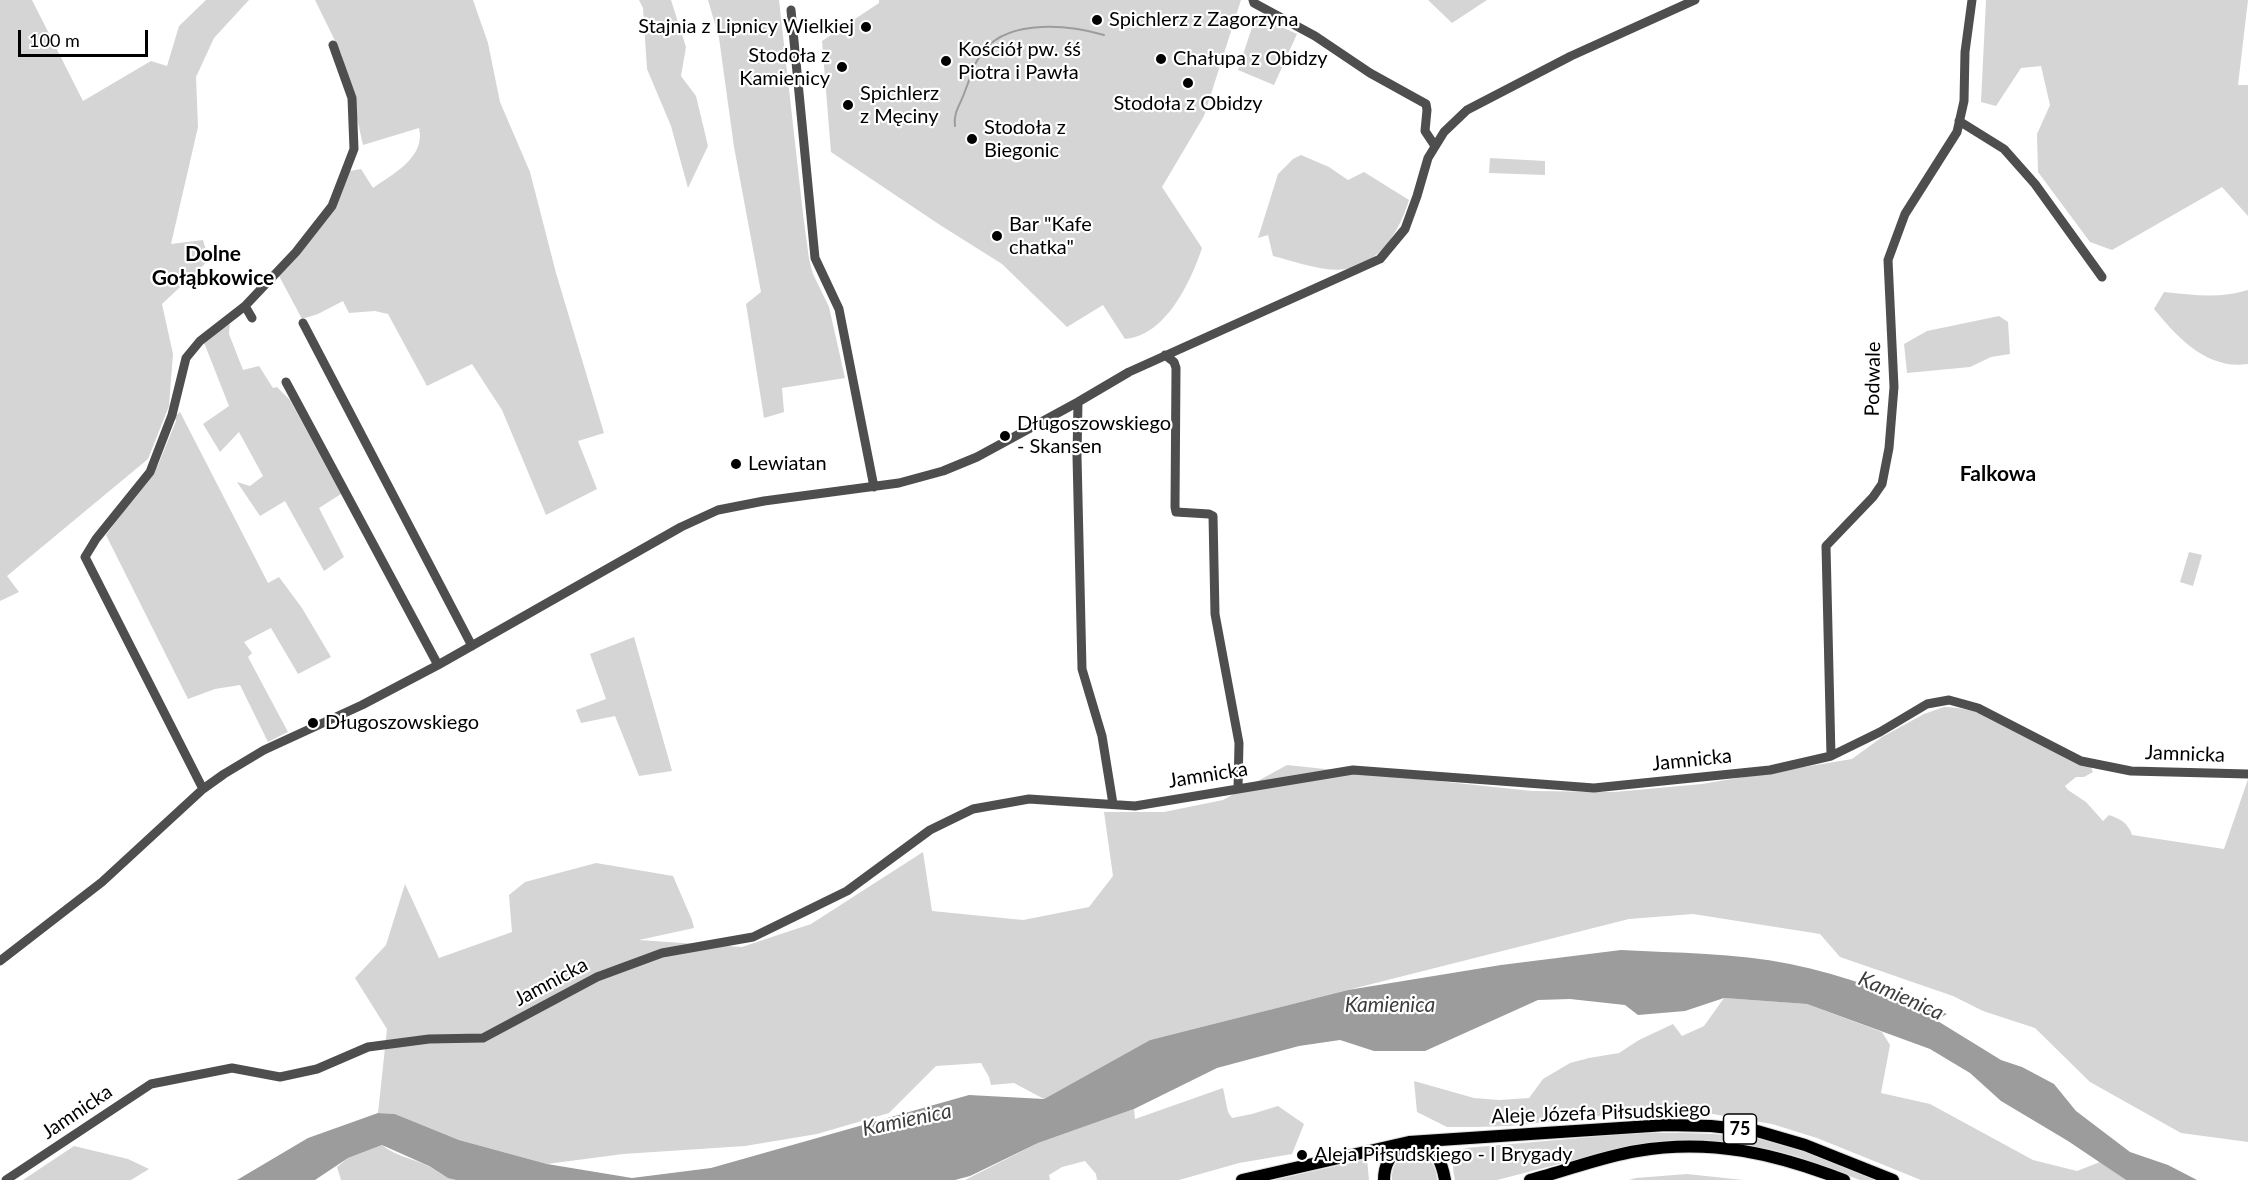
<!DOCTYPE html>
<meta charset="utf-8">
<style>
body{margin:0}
#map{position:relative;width:2248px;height:1180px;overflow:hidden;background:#fff;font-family:Lato,sans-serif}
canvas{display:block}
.scale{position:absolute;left:18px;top:30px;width:130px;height:27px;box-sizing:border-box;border:3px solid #000;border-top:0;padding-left:8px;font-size:18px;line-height:21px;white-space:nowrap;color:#000;-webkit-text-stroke:4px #fff;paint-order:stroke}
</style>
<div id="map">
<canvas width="2248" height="1180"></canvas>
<div class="scale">100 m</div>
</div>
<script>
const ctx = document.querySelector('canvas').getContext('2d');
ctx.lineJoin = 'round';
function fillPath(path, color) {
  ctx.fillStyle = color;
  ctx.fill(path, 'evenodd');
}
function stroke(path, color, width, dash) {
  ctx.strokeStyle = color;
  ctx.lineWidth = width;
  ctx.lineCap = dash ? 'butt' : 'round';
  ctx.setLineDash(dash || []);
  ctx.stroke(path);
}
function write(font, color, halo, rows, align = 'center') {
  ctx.font = font + ' Lato,sans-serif';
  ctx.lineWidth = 4.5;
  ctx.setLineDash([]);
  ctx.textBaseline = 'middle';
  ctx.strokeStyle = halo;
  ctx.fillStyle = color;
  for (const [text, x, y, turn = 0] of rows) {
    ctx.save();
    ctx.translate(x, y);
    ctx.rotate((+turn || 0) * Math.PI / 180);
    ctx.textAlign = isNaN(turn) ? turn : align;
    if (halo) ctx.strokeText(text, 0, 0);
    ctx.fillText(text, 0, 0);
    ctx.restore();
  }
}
fillPath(new Path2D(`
 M0 0H32L83 101 151 61 167 66 179 26 206 0H249L214 38 196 77 198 127 171 244 203 240 209 260 162 304 173 354 169 406 148 459 7 576 19 592 0 601Z
 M315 0H473L488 43 500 102 530 172 556 273 604 433 578 441 597 489 546 515 502 410 472 364 427 386 388 314 375 311 349 313 343 301 318 314 302 319 278 274 342 191 350 171 361 169 373 188C393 174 426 157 419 128L363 145 347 74 341 53Z
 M639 0H671L686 47 681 76 696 96 708 146 688 188 671 126 647 69 643 8Z
 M708 0H779L803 214 809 259 813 274 829 307 845 378 782 388 784 412 764 418 746 304 761 292 734 147 719 38Z
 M879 0H1241L1204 116 1162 187 1202 248C1191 281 1166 336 1125 339L1103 305 1067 327 1002 264 940 225 831 152 822 41 879 3Z
 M1428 0H1487L1452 23Z
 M1986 0H2248L2238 85H2248V216L2222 187 2112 250 2090 242 2038 172 2037 134 2050 105 2041 66 2021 68 1996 106 1981 102Z
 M1256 15 1297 34 1274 85 1238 70Z
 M1301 155 1329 167 1348 180 1364 172 1409 200C1400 230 1381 263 1346 269 1326 273 1293 261 1273 256L1268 235 1258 238 1278 174 1293 159Z
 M1490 158 1545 161V175L1489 173Z
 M2248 290V364C2207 370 2178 338 2154 309L2164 292C2193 295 2220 299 2248 290Z
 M1999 316 2008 322 2010 354 1991 357 1970 367 1907 373 1904 344 1927 331Z
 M230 319 229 334 243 370 259 366 273 388 277 387 290 400 341 494 319 508 344 557 324 571 285 501 260 516 237 482 250 486 263 476 239 432 220 452 203 424 229 406 203 340Z
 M180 412 268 583 279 577 302 608 331 657 298 674 271 628 244 642 252 653 248 657 288 732 268 742 240 685 215 689 188 699 106 535 158 465 176 421 174 417Z
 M2189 552 2202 555 2193 586 2180 582Z
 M634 637 672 771 639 776 615 716 581 723 576 710 606 699 590 654Z
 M1944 707C1987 706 2051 747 2091 767L2093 772 2084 777H2076L2065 786 2068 790 2086 802 2103 821 2109 815C2121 819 2128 823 2132 835L2224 849 2248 779V1142L2181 1133 2090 1082 2035 1028 1983 1011 1953 996 1840 957 1820 934 1693 914 1629 919 1150 1040 1044 1099 1014 1083 991 1085 989 1077 981 1063 936 1066 889 1113 817 1134 745 1146 623 1154 547 1164 459 1140 395 1114 378 1113 387 1029 355 978 386 945 405 884 439 958 512 932 509 895 525 882 596 863 673 876 692 920 694 928 639 940 742 947 811 924 923 852 932 911 1023 920 1089 907 1113 876 1104 812H1164L1223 800 1287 765 1532 791 1614 792 1702 784 1852 759 1882 737 1924 714Z
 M1724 998 1807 1004 1882 1032 1890 1045 1881 1093 1930 1104 2033 1160 2077 1171 2100 1162 2126 1180H1921L1817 1138 1772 1124 1695 1111 1653 1110 1510 1126 1475 1127H1447L1417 1112 1414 1081 1474 1098 1499 1100 1529 1098 1543 1079 1570 1063 1589 1058 1619 1053 1639 1040 1673 1024 1682 1036 1704 1026Z
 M1223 1088 1228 1112 1232 1118 1252 1114 1278 1106 1304 1124 1292 1154 1239 1163 1179 1180H1097L1096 1174 1085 1161 1062 1167 1049 1175 1050 1180H965L1038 1143 1134 1109 1135 1119Z
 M1637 1133C1690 1133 1745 1131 1796 1148 1824 1157 1850 1169 1877 1180H1860L1799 1157 1769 1149 1698 1140 1660 1141 1621 1148 1497 1180H1455C1452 1165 1451 1154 1466 1148Z
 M382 1145C395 1156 411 1158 426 1165 437 1170 445 1178 456 1180H341L337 1167 348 1158Z
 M74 1146 128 1159 149 1169 131 1180H23Z
 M1411 1154C1427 1154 1437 1164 1437 1180H1392C1391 1166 1398 1157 1411 1154Z
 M1367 1159 1369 1180H1274Z
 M1687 1174 1743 1180H1629L1636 1178Z`), '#d5d5d5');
fillPath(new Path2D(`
 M1621 950C1677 953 1735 953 1790 964 1844 975 1896 995 1947 1014L1936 1020 2001 1060 2022 1067 2054 1084 2076 1111 2130 1152 2168 1165 2197 1180H2126L2068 1141 2001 1101 1970 1073 1930 1049 1807 1004 1724 998 1685 1011 1638 1015 1625 1005 1570 999 1538 1000 1425 1051H1374L1340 1040 1299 1046 1217 1068 1134 1109 1038 1143 970 1176 955 1180H456L448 1178 429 1166 382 1145 348 1158 315 1180H237L308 1138 378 1113 395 1114 459 1140 547 1164 632 1178 711 1168 969 1095 1044 1099 1150 1040 1348 990 1501 965Z`), '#9c9c9c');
stroke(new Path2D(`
 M955 126C953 112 961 104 965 91 971 77 974 61 985 49 1012 19 1069 25 1104 35`), '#9c9c9c', 2);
const major = new Path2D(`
 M1417 1143C1436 1148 1442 1162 1445 1180
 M1242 1180 1409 1142 1666 1125 1711 1126 1757 1131 1805 1145 1893 1180
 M1384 1180C1384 1165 1391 1153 1403 1145
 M1530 1180C1566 1171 1600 1157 1637 1151 1711 1138 1776 1154 1844 1180`);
stroke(major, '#dbdbdb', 14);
stroke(new Path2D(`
 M1253 0 1254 3 1315 36 1370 73 1426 104 1427 110 1425 131 1435 146
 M791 10 815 258 839 309 874 487
 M1959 121 2004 149 2035 184 2102 277
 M245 306 252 318
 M303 323 472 646
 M1165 355 1174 362 1176 368 1175 507 1176 512 1209 514 1213 516 1215 614 1239 743 1238 788
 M286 382 438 665
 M1078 402 1077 456 1082 669 1102 736 1113 804
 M1831 756 1826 546 1873 497 1882 484 1889 448 1894 387 1888 260 1905 214 1957 132 1964 101 1965 52 1972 0
 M203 789 85 557 96 539 150 472 172 415 186 358 200 341 245 306 296 252 332 206 354 149 352 98 333 45
 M0 961 102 882 203 789 224 774 264 750 362 705 438 665 681 527 718 510 764 501 899 483 943 471 977 457 1078 402 1129 372 1380 259 1405 229 1417 196 1428 158 1444 132 1467 110 1571 56 1695 0
 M6 1180 151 1084 232 1068 280 1077 317 1069 368 1047 429 1039 483 1038 597 977 662 953 753 937 847 891 930 830 973 809 1029 799 1135 806 1353 770 1594 788 1770 770 1831 756 1880 732 1927 704 1949 700 1978 708 2081 761 2131 771 2248 774`), '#4e4e4e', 9);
stroke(major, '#000', 12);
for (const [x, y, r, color] of [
 [1097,20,6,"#000"],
 [866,27,6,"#000"],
 [1161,59,6,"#000"],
 [946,61,6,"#000"],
 [842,67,6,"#000"],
 [1188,83,6,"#000"],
 [848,105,6,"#000"],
 [972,139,6,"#000"],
 [997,236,6,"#000"],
 [1005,436,6,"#000"],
 [736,464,6,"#000"],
 [313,723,6,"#000"],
 [1302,1155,6,"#000"]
]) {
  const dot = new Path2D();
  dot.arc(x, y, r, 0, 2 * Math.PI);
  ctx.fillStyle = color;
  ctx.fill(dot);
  stroke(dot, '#fff', 2);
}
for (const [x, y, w] of [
 [1740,1129,33]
]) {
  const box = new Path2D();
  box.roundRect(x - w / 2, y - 15, w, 30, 4.5);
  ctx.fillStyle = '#fff';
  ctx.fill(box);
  stroke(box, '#000', 1.5);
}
write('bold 18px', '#000', null, [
 ["75",1740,1129]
]);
write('20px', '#000', '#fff', [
 ["Spichlerz z Zagorzyna",1109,20],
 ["Stajnia z Lipnicy Wielkiej",854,27,"right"],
 ["Kościół pw. śś",958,50],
 ["Piotra i Pawła",958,73],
 ["Stodoła z",830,56,"right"],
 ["Kamienicy",830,79,"right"],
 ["Chałupa z Obidzy",1173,59],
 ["Spichlerz",860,94],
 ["z Męciny",860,117],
 ["Stodoła z Obidzy",1188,104,"center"],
 ["Stodoła z",984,128],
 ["Biegonic",984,151],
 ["Bar \"Kafe",1009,225],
 ["chatka\"",1009,248],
 ["Długoszowskiego",1017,424],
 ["- Skansen",1017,447],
 ["Lewiatan",748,464],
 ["Długoszowskiego",325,723],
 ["Aleja Piłsudskiego - I Brygady",1314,1155]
], 'left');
write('20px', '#000', '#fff', [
 ["Podwale",1873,379,-89],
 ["Jamnicka",2185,754,2],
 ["Jamnicka",1692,760,-6],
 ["Jamnicka",1208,775,-9],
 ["Jamnicka",551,982,-28],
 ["Jamnicka",77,1112,-34],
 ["Aleje Józefa Piłsudskiego",1601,1113,-2]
]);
write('bold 21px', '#000', '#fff', [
 ["Dolne",213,254],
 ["Gołąbkowice",213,278],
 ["Falkowa",1998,474]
]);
write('italic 21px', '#3d3d3d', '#fff', [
 ["Kamienica",1901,996,24],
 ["Kamienica",1390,1005],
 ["Kamienica",907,1120,-12]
]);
</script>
